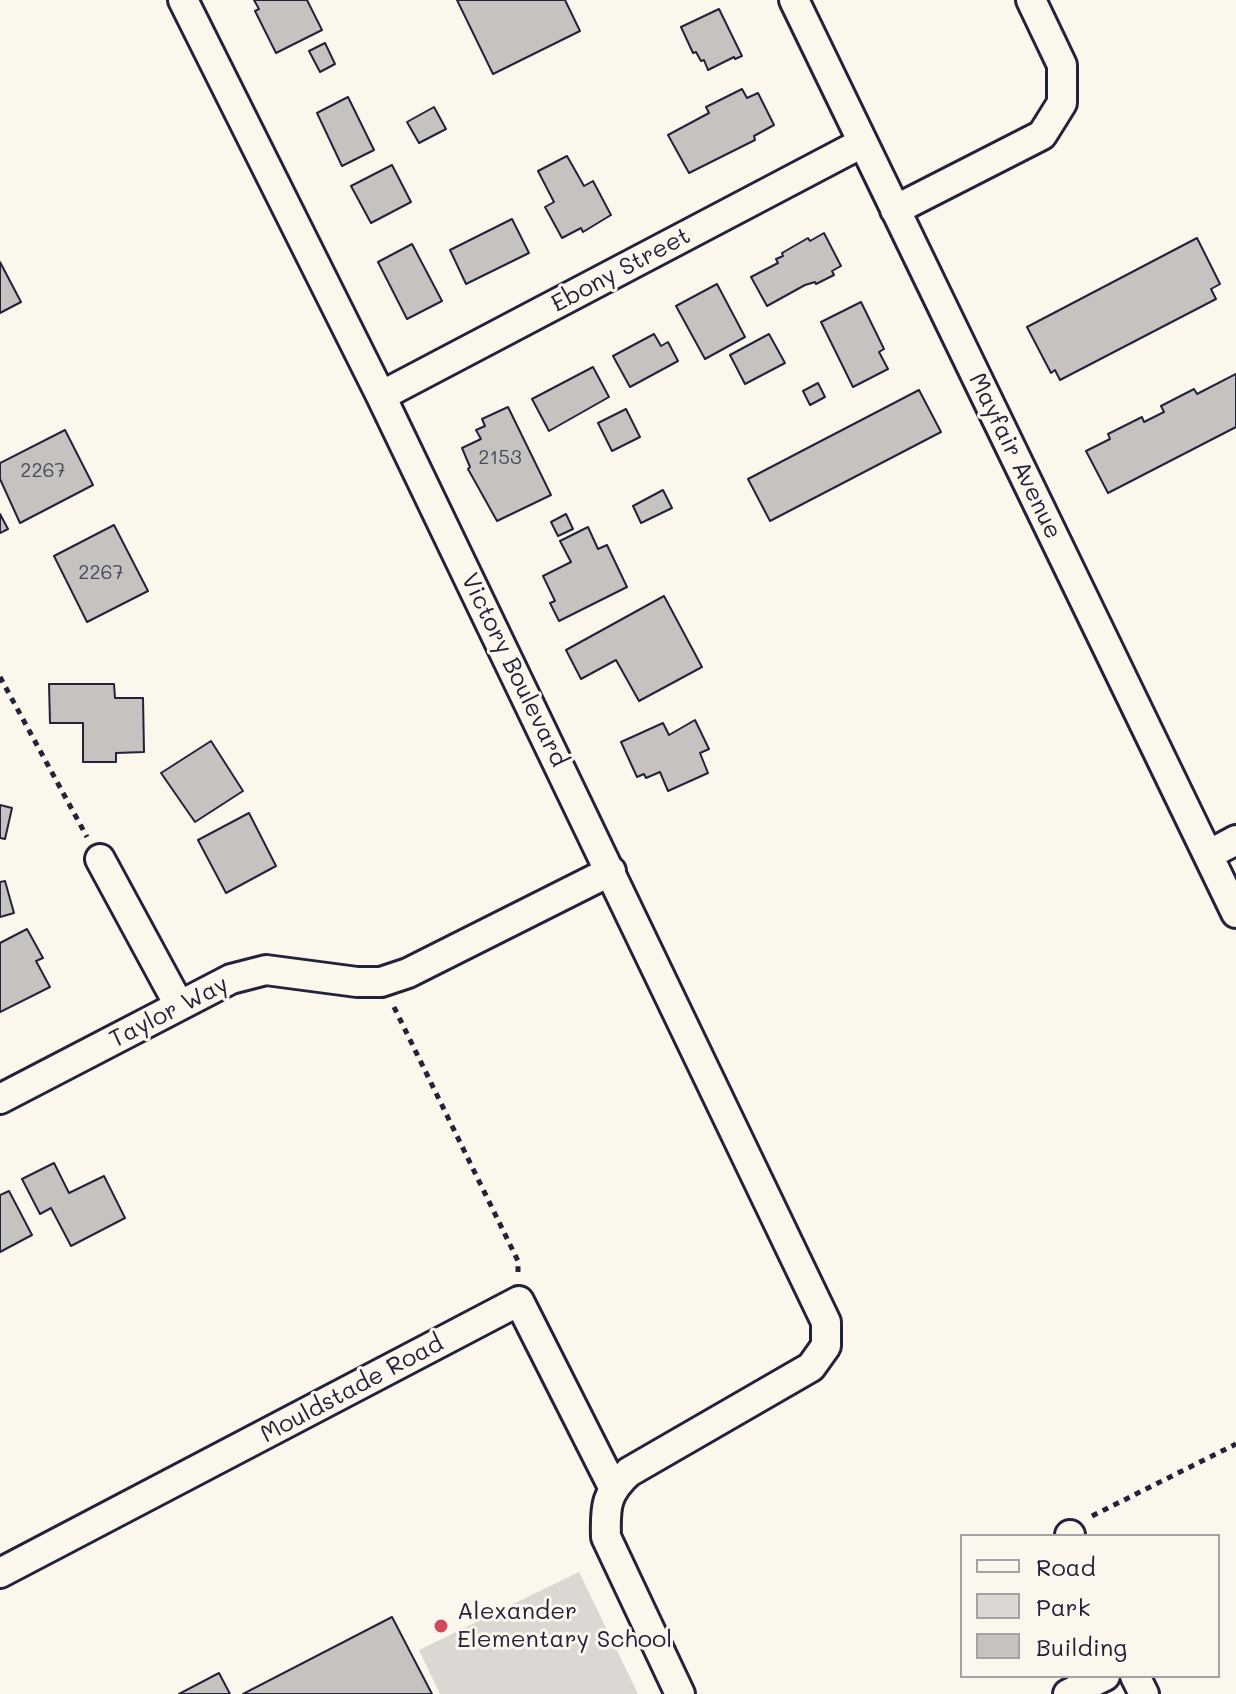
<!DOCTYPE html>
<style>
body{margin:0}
#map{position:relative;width:1236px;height:1694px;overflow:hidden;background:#fbf7ec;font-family:Mali,sans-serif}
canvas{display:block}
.legend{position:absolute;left:960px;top:1534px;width:260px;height:144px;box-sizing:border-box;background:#fbf7ec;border:2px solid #a4a2a5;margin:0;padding:10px 14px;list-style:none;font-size:24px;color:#22223b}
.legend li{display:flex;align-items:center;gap:16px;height:40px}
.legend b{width:40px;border:2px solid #a4a2a5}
</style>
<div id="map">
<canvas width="1236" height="1694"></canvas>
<ul class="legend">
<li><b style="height:10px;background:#fbf7ec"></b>Road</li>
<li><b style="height:22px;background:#dbd8d3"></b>Park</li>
<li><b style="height:22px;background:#c6c2c0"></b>Building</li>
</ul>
</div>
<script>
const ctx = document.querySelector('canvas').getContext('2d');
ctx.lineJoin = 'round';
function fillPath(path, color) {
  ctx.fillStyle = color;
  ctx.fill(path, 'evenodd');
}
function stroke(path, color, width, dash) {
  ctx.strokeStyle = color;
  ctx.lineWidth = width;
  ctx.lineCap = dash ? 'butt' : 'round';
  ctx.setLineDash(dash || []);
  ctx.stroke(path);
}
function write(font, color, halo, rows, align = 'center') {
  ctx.font = font + ' Mali,sans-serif';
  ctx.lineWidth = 6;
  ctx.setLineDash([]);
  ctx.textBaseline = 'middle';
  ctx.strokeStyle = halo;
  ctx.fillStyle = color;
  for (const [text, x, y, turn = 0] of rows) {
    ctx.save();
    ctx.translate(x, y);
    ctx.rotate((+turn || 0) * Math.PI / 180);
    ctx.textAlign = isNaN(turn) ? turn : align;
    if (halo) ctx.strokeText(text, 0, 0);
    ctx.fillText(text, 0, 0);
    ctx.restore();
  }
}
fillPath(new Path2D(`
 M579 1572 638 1694H440L419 1650Z`), '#dbd8d3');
const building = new Path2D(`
 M254 0H307L322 30 276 53 255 11 259 9Z
 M457 0H565L580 31 493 74Z
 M719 9 742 56 735 59 734 57 708 70 704 60 701 61 696 52 693 53 681 27Z
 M325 43 335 64 320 72 309 51Z
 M742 89 747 98 758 93 774 125 754 136 755 140 689 173 668 135 709 113 706 107Z
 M348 97 374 150 342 166 317 113Z
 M434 107 446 129 419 143 407 122Z
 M567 156 584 186 593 181 611 215 583 232 581 228 562 238 545 207 554 202 538 171Z
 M392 165 411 202 371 223 351 186Z
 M512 219 529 253 466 284 450 250Z
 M824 233 841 266 832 271 834 275 816 284 815 282 805 285 767 306 751 277 778 263 776 259 783 256 782 253 808 238 810 241Z
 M1197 238 1220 284 1211 289 1216 299 1060 380 1055 370 1051 373 1027 327Z
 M412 244 442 301 407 319 378 262Z
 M0 262 21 302 0 313Z
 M717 284 745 337 705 359 676 306Z
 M861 302 884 349 879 352 888 369 853 387 821 322Z
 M654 334 661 346 668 342 678 361 630 387 613 356Z
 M769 334 785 363 745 384 730 355Z
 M593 367 609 397 549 431 532 399Z
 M1236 374V427L1108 493 1086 451 1110 439 1108 434 1142 417 1144 422 1164 412 1161 406 1194 389 1197 394Z
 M818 383 825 397 810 405 803 391Z
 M919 390 941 432 770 521 748 479Z
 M508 407 551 495 497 521 468 469 470 467 462 448 481 439 476 430 485 426 482 419Z
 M626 409 640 437 612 451 598 423Z
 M65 430 93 485 20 523 0 479V463Z
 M663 490 672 508 641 523 633 506Z
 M0 514 8 529 0 533Z
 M566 514 573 529 558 536 551 522Z
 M114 525 148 591 87 622 54 556Z
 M588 527 598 549 607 545 627 587 559 621 550 603 555 601 543 576 571 562 560 541Z
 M664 596 702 667 639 701 616 660 581 679 566 650Z
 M49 684H114L115 698H143L144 752 116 753V762H83V723H50Z
 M695 720 709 749 700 753 708 773 668 791 660 772 646 778 644 774 637 777 621 742 663 723 669 735Z
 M211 741 243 791 195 822 161 773Z
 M0 805 12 808 5 839 0 838Z
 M249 813 276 866 226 893 198 840Z
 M5 881 14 913 0 917V882Z
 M27 929 43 958 36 961 50 987 0 1012V943Z
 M54 1163 69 1193 104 1176 125 1218 71 1246 51 1208 40 1214 22 1179Z
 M9 1191 32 1235 0 1252V1195Z
 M392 1617 432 1694H243Z
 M219 1673 230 1694H179Z`);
fillPath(building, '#c6c2c0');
stroke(building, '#22223b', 2);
const minor = new Path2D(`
 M183 0 381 396 826 1322V1346L811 1367 629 1472C606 1493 605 1506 606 1537L680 1694
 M794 0 1236 913
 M895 210 1042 135 1062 103V65L1031 0
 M381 396 862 143
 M1208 855 1236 840
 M100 859 179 1005
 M0 1099 231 979 266 970 357 982H381L408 973 611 871
 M1070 1535V1536
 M0 1573 519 1301 613 1487
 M1135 1676 1144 1694
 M1068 1694 1105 1676`);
stroke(minor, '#22223b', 34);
stroke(new Path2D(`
 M0 677 87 837
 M394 1007 518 1261V1272
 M1092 1516 1236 1444`), '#22223b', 5, [6, 6]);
stroke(minor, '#fbf7ec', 28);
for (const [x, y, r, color] of [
 [441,1626,8,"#d1495b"]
]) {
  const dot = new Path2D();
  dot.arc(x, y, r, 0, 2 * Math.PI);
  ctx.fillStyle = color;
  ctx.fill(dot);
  stroke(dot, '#fbf7ec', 3);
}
write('20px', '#4b4a5c', null, [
 ["2153",500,458],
 ["2267",43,471],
 ["2267",101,573]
]);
write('24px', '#22223b', '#fbf7ec', [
 ["Ebony Street",621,270,-28],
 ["Mayfair Avenue",1015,456,64],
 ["Victory Boulevard",514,670,64],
 ["Taylor Way",169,1012,-27],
 ["Mouldstade Road",352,1389,-28]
]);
write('24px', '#22223b', '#fbf7ec', [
 ["Alexander",457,1612],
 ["Elementary School",457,1640]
], 'left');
</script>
